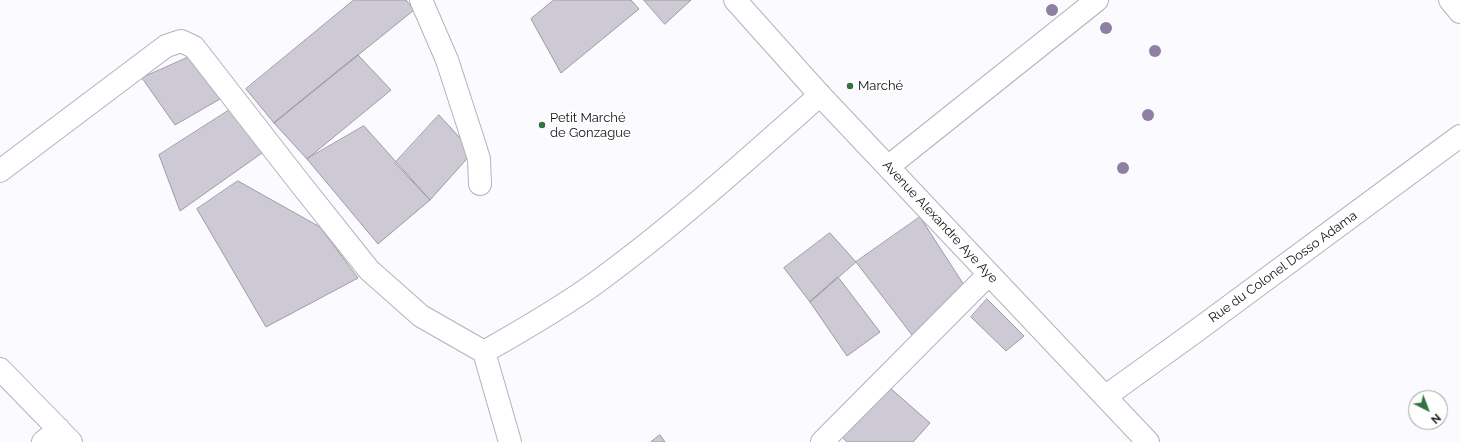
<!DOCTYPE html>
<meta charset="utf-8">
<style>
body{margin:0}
#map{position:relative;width:1460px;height:442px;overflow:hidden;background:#fbfafe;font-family:Raleway,sans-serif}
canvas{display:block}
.north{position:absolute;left:1408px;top:390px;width:40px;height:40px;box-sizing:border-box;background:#fff;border:1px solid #a1a0a1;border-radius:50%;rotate:138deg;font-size:11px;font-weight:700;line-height:16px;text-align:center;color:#131215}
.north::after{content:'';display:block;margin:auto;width:14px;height:18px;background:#307440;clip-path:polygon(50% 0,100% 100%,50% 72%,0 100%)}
</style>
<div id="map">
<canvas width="1460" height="442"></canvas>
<div class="north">N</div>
</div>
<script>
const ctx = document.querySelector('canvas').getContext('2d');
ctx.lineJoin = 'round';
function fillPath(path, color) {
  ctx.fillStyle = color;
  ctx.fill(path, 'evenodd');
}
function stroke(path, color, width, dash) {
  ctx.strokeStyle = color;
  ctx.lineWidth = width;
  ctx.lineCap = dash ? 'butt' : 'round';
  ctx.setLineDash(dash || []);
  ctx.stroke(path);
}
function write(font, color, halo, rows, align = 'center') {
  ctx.font = font + ' Raleway,sans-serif';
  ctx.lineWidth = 3.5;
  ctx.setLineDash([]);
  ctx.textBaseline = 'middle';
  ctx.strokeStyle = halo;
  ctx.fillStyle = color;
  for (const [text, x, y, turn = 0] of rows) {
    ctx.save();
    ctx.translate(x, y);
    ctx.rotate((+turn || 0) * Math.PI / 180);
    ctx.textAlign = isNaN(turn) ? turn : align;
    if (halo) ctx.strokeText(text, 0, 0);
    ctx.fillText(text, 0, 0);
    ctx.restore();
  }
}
const building = new Path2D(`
 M354 0H406L414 10 274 123 246 89Z
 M554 0H631L639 9 561 73 531 19Z
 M644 0H691L665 24Z
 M358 55 391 90 307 159 274 123Z
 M189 57 220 99 175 125 142 78Z
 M239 104 262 153 180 211 159 155Z
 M439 115 473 152 430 200 395 163Z
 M364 126 430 200 378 244 307 159Z
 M238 181 320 227 358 278 266 327 197 209Z
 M920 217 964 285 912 335 856 262Z
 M830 233 856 262 810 302 784 268Z
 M838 277 880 332 847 356 810 302Z
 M987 299 1024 336 1006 351 971 317Z
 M889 387 930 423 913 442H847L842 437Z
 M660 435 665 442H651Z`);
fillPath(building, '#cdcad5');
stroke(building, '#9d9aa4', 1);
const street = new Path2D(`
 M421 0 447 60 474 143 479 159 480 184
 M1450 0 1460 12
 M889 166 1097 0
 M0 171 166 46 181 41 194 47 299 182 369 270 421 316 484 352
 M0 369 71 442
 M1106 396 1192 334 1460 136
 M43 442 59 429
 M510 442 484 352C523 330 561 308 597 282 676 224 748 159 820 95
 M822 442 989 274`);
const secondary = new Path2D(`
 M735 0 820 95 1148 442`);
stroke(street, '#b4b1bc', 24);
stroke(secondary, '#b4b1bc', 24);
stroke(street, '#fff', 22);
stroke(secondary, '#fff', 22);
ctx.fillStyle = '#8e80a2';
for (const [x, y] of [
 [1052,10],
 [1106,28],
 [1155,51],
 [1148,115],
 [1123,168]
]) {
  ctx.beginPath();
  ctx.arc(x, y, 6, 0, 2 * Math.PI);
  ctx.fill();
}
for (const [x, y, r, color] of [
 [850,86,4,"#307440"],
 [542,125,4,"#307440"]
]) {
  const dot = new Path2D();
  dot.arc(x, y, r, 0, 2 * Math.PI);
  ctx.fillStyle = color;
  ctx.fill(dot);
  stroke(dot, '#fff', 1.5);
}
write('13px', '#131215', '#fff', [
 ["Marché",858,86],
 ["Petit Marché",550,118],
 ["de Gonzague",550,133]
], 'left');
write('13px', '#131215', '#fff', [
 ["Avenue Alexandre Aye Aye",940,222,47],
 ["Rue du Colonel Dosso Adama",1283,267,-36]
]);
</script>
